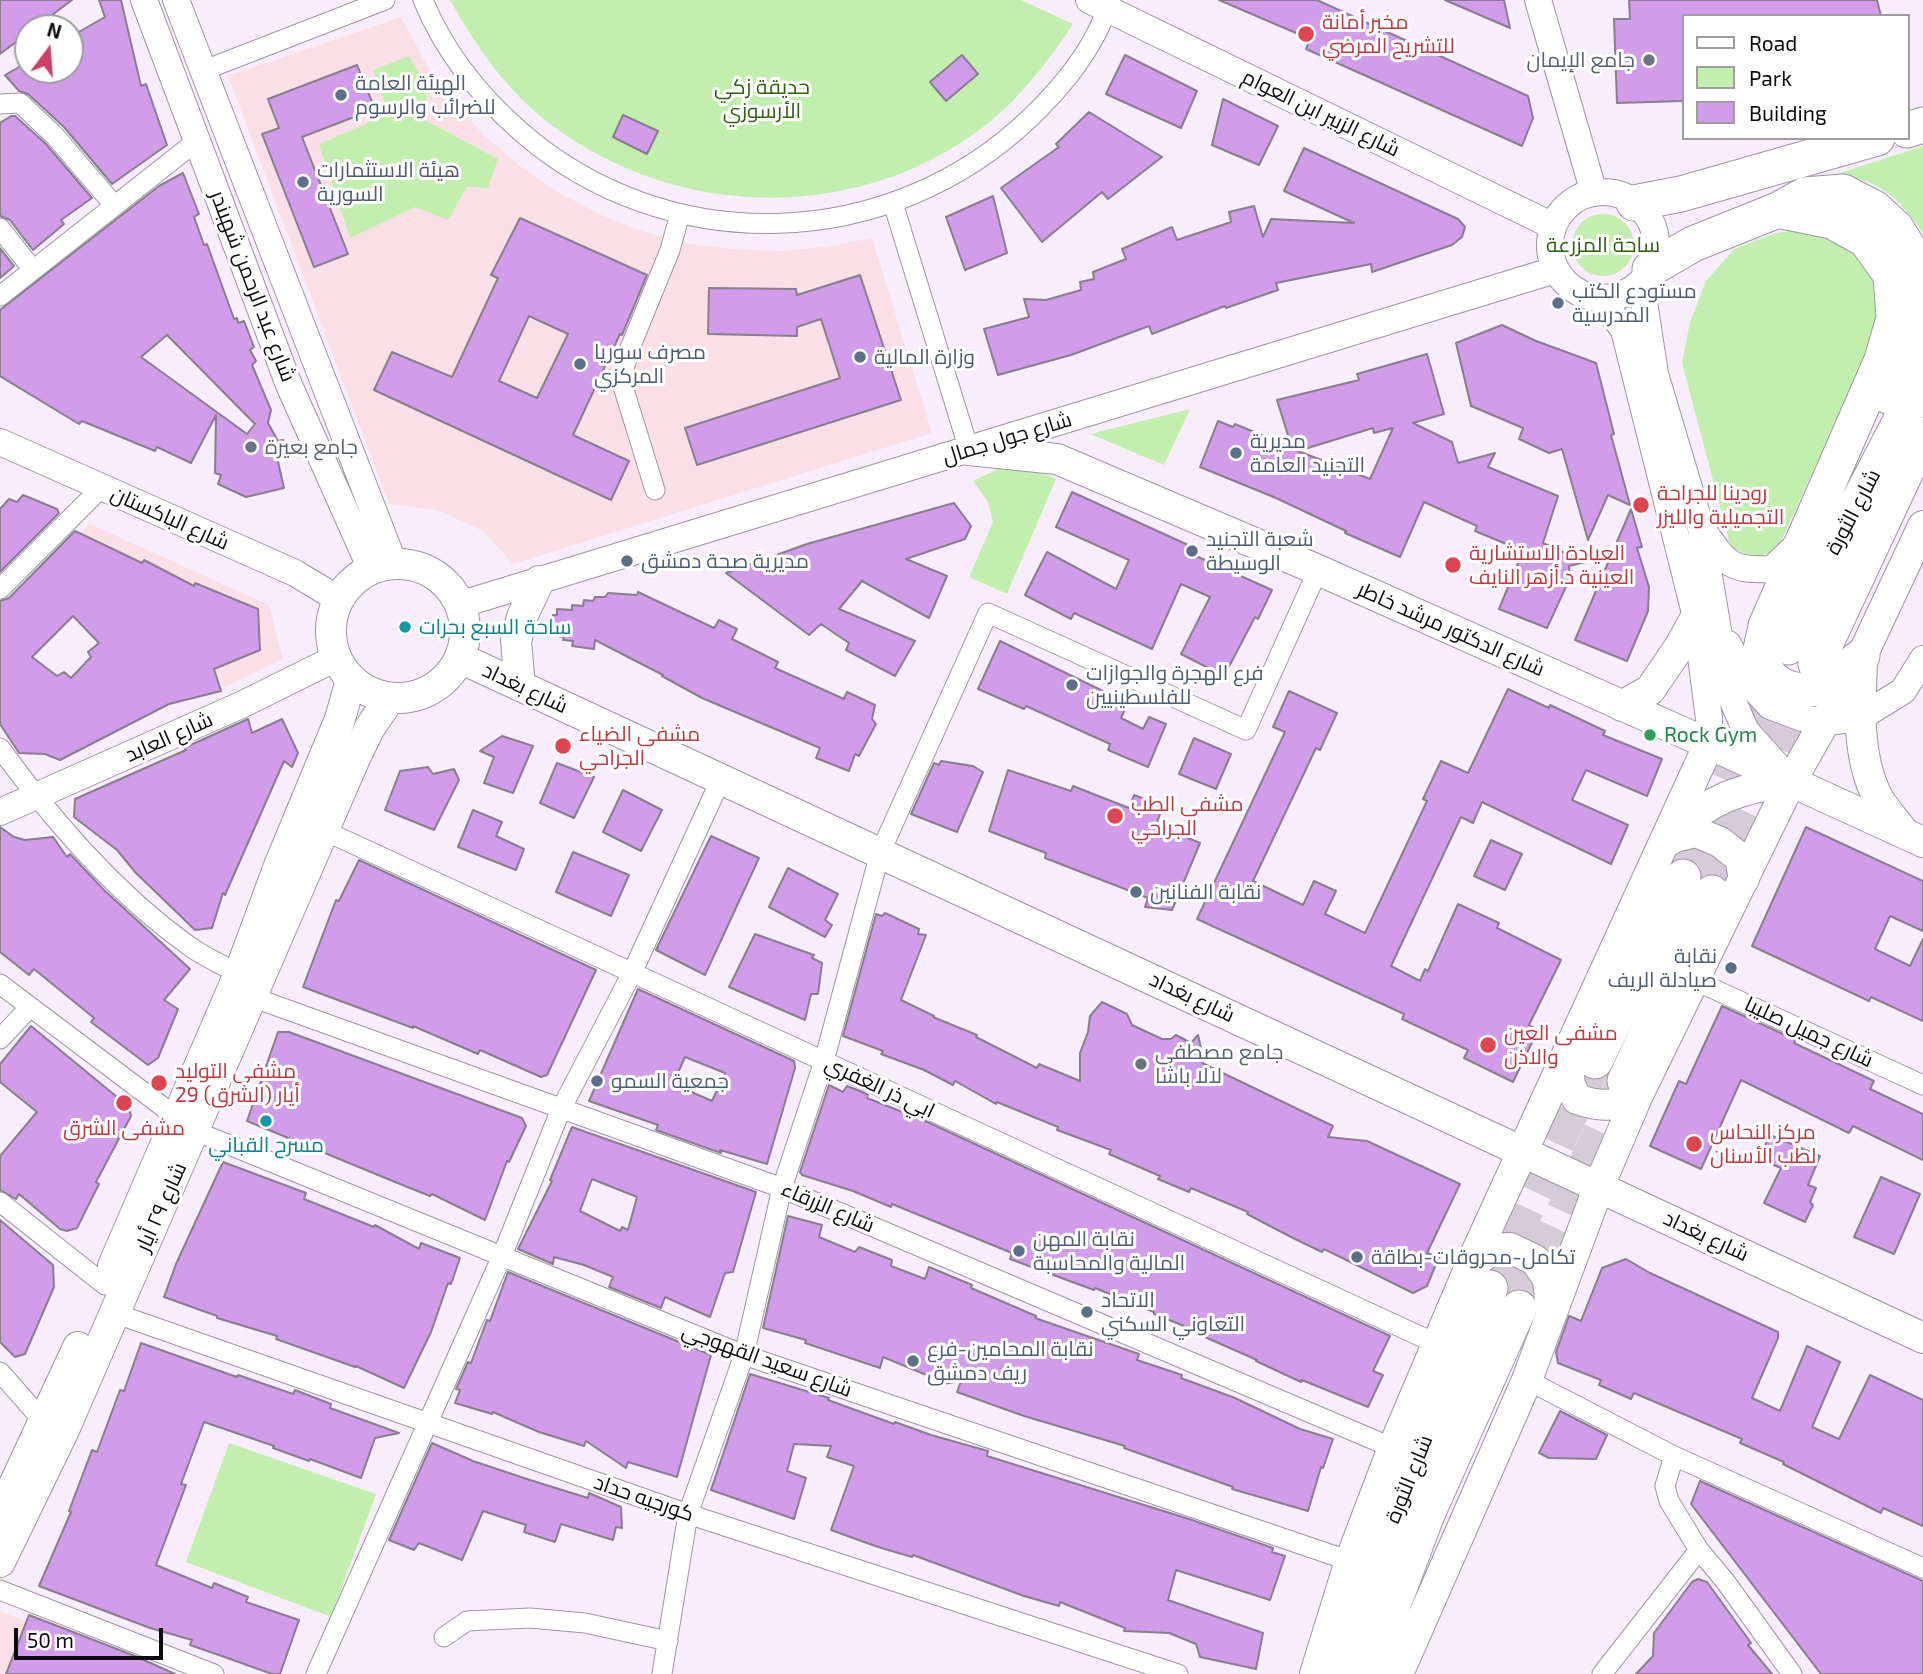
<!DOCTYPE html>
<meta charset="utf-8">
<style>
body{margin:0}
#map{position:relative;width:1923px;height:1674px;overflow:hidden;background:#f8edfd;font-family:"Exo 2",sans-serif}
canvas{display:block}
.legend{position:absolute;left:1682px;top:14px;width:228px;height:126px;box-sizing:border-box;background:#fff;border:2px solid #9f9d9f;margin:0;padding:9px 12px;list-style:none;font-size:21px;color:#0e0b10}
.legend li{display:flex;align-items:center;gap:14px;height:35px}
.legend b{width:35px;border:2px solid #9f9d9f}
.north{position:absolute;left:14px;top:14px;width:70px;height:70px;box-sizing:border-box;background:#fff;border:2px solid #9f9d9f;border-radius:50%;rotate:16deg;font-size:19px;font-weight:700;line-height:28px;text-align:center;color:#0e0b10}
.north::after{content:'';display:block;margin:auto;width:24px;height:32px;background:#ce406a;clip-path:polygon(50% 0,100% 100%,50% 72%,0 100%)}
.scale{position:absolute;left:14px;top:1628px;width:149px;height:32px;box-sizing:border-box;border:4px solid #0e0b10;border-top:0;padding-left:9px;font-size:21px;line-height:24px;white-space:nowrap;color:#0e0b10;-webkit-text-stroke:5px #fff;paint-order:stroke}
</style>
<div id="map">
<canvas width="1923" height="1674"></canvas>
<ul class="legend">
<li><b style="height:9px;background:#fff"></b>Road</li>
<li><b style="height:19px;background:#c2efad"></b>Park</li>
<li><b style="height:19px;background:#d19cea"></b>Building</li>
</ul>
<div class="north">N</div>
<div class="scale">50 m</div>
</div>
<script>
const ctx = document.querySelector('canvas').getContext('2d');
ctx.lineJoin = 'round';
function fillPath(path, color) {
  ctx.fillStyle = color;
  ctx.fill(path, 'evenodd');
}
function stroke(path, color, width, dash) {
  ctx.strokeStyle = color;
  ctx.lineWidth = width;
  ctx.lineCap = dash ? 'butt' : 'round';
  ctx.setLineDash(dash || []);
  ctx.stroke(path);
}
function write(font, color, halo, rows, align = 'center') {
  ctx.font = font + ' "Exo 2",Cairo,sans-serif';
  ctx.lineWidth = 6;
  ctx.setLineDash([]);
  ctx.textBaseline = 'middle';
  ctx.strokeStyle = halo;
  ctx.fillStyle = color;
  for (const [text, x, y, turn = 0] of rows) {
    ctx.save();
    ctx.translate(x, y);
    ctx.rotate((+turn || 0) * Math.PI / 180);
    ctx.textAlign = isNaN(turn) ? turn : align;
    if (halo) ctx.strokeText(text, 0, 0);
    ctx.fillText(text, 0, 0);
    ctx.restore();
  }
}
fillPath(new Path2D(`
 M401 17 427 65 454 102 485 136 520 166 558 192 599 214 642 231 686 243 732 249 779 251 825 247 872 238 932 433 513 564 483 531 437 510 389 504 228 76Z
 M90 524 269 605 283 659 225 687 54 560Z
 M0 1611 157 1674H0Z`), '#fae0e6');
fillPath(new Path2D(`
 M450 0H1021L1073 24C1051 57 1028 88 999 114 874 223 684 224 553 126 508 93 477 48 450 0Z
 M409 56 427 87 425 120 498 159 488 188 467 187 448 220 415 207 350 238 319 144 389 114 373 70Z
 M1923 146V233C1898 197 1879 178 1834 175Z
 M1572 245a31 31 0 1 1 62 0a31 31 0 1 1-62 0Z
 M1808 227 1848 242 1879 282 1876 334 1777 550 1756 557 1731 548 1682 363 1690 322 1706 281 1734 249 1773 234Z
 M1190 409 1164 465 1090 434Z
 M1002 467 1031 468 1056 479 1007 594 969 577 993 522 988 502 973 481Z
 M229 1443 376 1494 331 1617 186 1562Z`), '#c2efad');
const building = new Path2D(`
 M0 0H72L35 28H28V33L0 54Z
 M99 0H121L141 86 146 84 167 145 112 184 64 127 28 94 19 91 5 75 28 62V70H70V37L105 17Z
 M1219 0H1317L1528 96 1533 118 1522 146 1306 49 1310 39Z
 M1445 0H1504L1510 28Z
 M1629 0H1877L1881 16H1683V101L1617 103 1614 19H1630Z
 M962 55 978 74 946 101 930 82Z
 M1125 55 1197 91 1181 128 1106 94Z
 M357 65 375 109 302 137 348 254 314 267 262 134 279 128 268 99Z
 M1223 99 1278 126 1259 165 1212 145Z
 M1089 112 1162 157 1108 199 1102 192 1042 242 1001 188 1059 147 1056 144Z
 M623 115 658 131 647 154 613 137Z
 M11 116H15L46 144 92 198 61 220 64 224 33 250 10 220 0 216V123Z
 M1304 148 1458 219 1465 227 1462 237 1452 245 1372 272 1371 264 1276 283 1278 290 1226 308 1225 306 1152 334 1149 326 1071 355 998 375 984 329 1029 317 1024 299 1046 300 1081 290 1080 282 1094 279 1093 272 1126 259 1122 249 1172 227 1177 240 1231 222 1229 212 1254 206 1263 237 1271 219 1354 223 1284 191Z
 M183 173 199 214 194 217 204 245 207 244 234 319 237 318 238 323 244 321 254 347 250 350 256 361 252 365 271 410 268 423 278 441 283 440 289 453 277 457 284 488 246 497 218 484 221 475 215 473 216 415 191 463 157 447 155 451 82 421 79 424 0 376V310L159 186ZM167 335 255 424 247 434 141 357Z
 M993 196 1007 253 965 270 946 217Z
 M520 218 647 275 622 335 620 334 573 435 629 461 611 500 374 390 392 352 452 377 498 278 491 275ZM529 316 568 334 537 398 499 381Z
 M0 248 14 266 0 278Z
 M860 275 901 400 697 465 685 428 840 378 821 319 797 327V336L708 334 709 288 796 289 797 295Z
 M1502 325 1536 341 1596 363 1614 434 1611 435 1630 505 1608 495 1588 540 1562 449 1549 453 1519 439 1523 428 1471 406 1456 343Z
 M1427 354 1444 414 1413 423 1452 442 1458 463 1495 453 1488 467 1558 496 1543 543 1585 562 1569 566 1570 578 1547 628 1499 609 1523 551 1475 531 1477 526 1424 502 1400 557 1345 533 1346 531 1276 498 1200 467 1218 421 1233 427 1235 424 1292 448 1277 400 1359 380 1357 374ZM1373 428 1374 433 1393 428 1370 479 1298 451Z
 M1072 492 1199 550 1196 556 1272 590 1258 619 1255 617 1224 676 1181 654 1210 597 1181 584 1152 649 1074 613 1071 619 1025 595 1047 552 1116 589 1129 560 1056 527Z
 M23 495 57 509 59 513 0 572V509L9 499 17 502Z
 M954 503 971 526 965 539 906 559 947 576 929 618 862 581 839 609 915 641 895 676 846 650 849 643 821 624 809 635 726 573 807 544Z
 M1631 509 1642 547 1637 548 1649 587 1648 611 1627 661 1575 640Z
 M75 531 142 563 144 560 194 586 195 583 258 609 260 650 214 669 221 691 169 704 60 760 45 754 19 753 0 724V601L9 598ZM73 616 99 643 88 652 91 657 71 678 64 672 57 676 32 657Z
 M638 592 714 628 719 620 737 629 732 639 778 662 775 668 844 699 847 692 875 705 872 719 876 724 859 756 855 754 849 771 816 758 820 748 702 698 662 676 663 675 595 640 594 649 572 646 573 641 563 640 564 637 551 635 553 615H557V609L572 610V605L583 606 584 600 593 601 595 597H605L608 593 637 595Z
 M1000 641 1109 694 1106 699 1126 707 1121 718 1143 729 1149 717 1166 724 1148 767 1108 750 1110 744 1026 706 1024 709 978 689Z
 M1508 689 1549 708 1550 705 1605 731 1603 735 1662 759 1647 796 1586 770 1572 800 1628 825 1611 864 1482 802 1473 823 1461 817 1391 966 1420 981 1425 969 1428 971 1458 904 1499 923 1497 928 1561 960 1529 1025 1538 1030 1513 1082 1464 1058 1468 1050 1402 1019 1404 1014 1197 919 1285 732 1273 727 1289 691 1337 713 1320 750 1316 748 1253 881 1303 905 1314 881 1336 891 1325 914 1365 933 1427 801 1423 799 1441 761 1468 773Z
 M248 719 252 733 282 719 298 753 292 767 284 761 225 895 223 893 212 928 195 930 136 873 117 850 74 817 75 799 186 750 184 748Z
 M502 736 533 746 513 793 484 783 494 757 480 751Z
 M1194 738 1231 754 1216 789 1179 774Z
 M941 761 973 766 983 772 957 832 911 814 934 763 939 765Z
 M557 763 594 777 574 818 540 803Z
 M428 767 433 774 454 769 459 780 434 830 385 810 400 771Z
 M1008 770 1071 791 1073 786 1129 808 1134 795 1163 806 1156 825 1200 843 1172 910 1145 907 1148 898 1045 858 1046 853 989 831Z
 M623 790 662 810 641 851 603 832Z
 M473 810 502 822 496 836 524 849 516 870 458 847Z
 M0 827 14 837 25 840 53 837 67 857 70 854 104 890 190 969 164 1000 178 1009 158 1058 148 1065 91 1022 94 1018 34 969 29 975 0 952Z
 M1806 827 1923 881V931L1890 916 1875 949 1910 966 1923 939V1021L1871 997 1869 1001 1752 946Z
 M711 836 759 858 705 975 656 950Z
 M1491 840 1522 854 1505 890 1474 876Z
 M573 852 629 875 611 916 556 892Z
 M359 860 596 970 547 1075 541 1077 480 1050 478 1054 413 1026V1028L303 987 336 900 339 901Z
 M788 868 838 894 825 920 832 925 825 937 769 907Z
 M885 913 919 929 918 934 926 935 901 1000 934 1016 933 1017 977 1035 976 1037 1037 1068 1039 1064 1080 1081V1053L1088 1032 1090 1016 1102 1002 1127 1014 1132 1025 1162 1039H1171L1176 1035 1191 1043 1198 1035 1202 1053 1206 1056 1202 1063 1333 1126 1328 1137 1367 1141 1460 1184 1427 1253 1439 1257 1427 1286 1413 1293 1324 1249 1322 1252 1293 1238 1247 1214 1248 1212 1191 1188 1189 1192 1158 1179 1160 1176 1109 1154 1111 1150 1057 1130 1058 1127 997 1102 996 1104 955 1081 953 1085 924 1070 881 1054 883 1051 843 1036 876 914 882 916Z
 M755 934 814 955 812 958 822 963 818 994H811L805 1020 729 987Z
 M638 989 794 1061 795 1068 767 1164 720 1150 721 1153 656 1130 658 1125 589 1101ZM685 1057 725 1073 712 1101 673 1084Z
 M1722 1006 1796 1040 1794 1043 1874 1081 1870 1089 1923 1114V1160L1853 1126 1849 1133 1741 1080 1701 1169 1650 1146 1679 1081 1686 1084Z
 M31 1026 129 1107 131 1116 96 1182 99 1184 77 1228 67 1231 60 1229 19 1194 16 1199 0 1190V1156L37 1112 0 1082V1064Z
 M278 1032H289L522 1118 526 1126 509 1162 507 1161 485 1220 432 1194 430 1196 400 1184 247 1121Z
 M829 1085 843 1092 847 1086 860 1091 868 1095 867 1098 923 1120 1390 1336 1373 1371 1383 1375 1368 1407 1302 1380 1301 1382 1256 1361 1257 1360 1198 1334 1199 1332 1154 1314V1312L1095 1288 1094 1290 1010 1259 1012 1253 892 1204 891 1207 853 1191 802 1175 800 1172Z
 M572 1127 756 1192 733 1272 725 1273 710 1317 665 1297 661 1308 609 1287 613 1277 584 1265 554 1257 553 1264 518 1249 552 1181 550 1180ZM592 1179 637 1197 628 1230 622 1227 620 1231 580 1211Z
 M1770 1135 1820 1156 1808 1185 1816 1188 1810 1202 1813 1205 1805 1222 1764 1203 1781 1168 1759 1159Z
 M223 1162 306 1193 304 1199 374 1227 375 1225 419 1249 421 1243 460 1258 451 1284 448 1283 431 1332 404 1388 356 1366 355 1367 276 1339 277 1336 217 1318V1316L164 1297 176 1264Z
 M1881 1177 1920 1194 1894 1254 1854 1237Z
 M788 1216 822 1225 819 1237 855 1252 859 1247 892 1260 891 1266 925 1279 929 1267 972 1285 971 1288 1036 1316 1035 1318 1139 1354 1137 1360 1182 1375 1181 1378 1235 1398 1300 1429 1333 1439 1323 1468 1321 1467 1308 1511 1232 1489 1233 1487 1124 1448 1125 1446 1024 1416 957 1392 961 1381 930 1386 929 1376 883 1357 880 1368 805 1343 806 1340 763 1328Z
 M0 1220 53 1265 54 1287 25 1354 15 1357 0 1342Z
 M1626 1259 1650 1273 1778 1332V1338L1752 1398 1780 1411 1807 1346 1840 1362 1812 1427 1839 1439 1870 1375 1923 1400V1526L1883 1508 1881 1513 1783 1464 1784 1462 1740 1443 1742 1439 1634 1393 1631 1399 1599 1385 1601 1380 1558 1363 1556 1352 1569 1316 1581 1321 1602 1268Z
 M508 1272 711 1355 677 1477 628 1462 626 1468 586 1441 584 1446 539 1432 493 1412 492 1414 455 1403 460 1390 456 1389 468 1362 471 1363 487 1320 490 1321Z
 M141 1343 237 1377 238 1375 293 1394 295 1390 331 1404 330 1408 399 1433 375 1438 361 1478 310 1459 309 1461 273 1448 274 1446 204 1422 181 1484 186 1485 156 1565 212 1588 214 1583 248 1597 246 1602 299 1620 280 1674H272L216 1654 190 1645 192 1640 150 1628 39 1586 71 1512 69 1511 92 1450 97 1452 120 1390 124 1391Z
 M750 1374 829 1398 828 1400 894 1424 895 1422 931 1435 988 1451 987 1456 1189 1519 1273 1548 1272 1552 1285 1556 1270 1600 1176 1570 1168 1600 1263 1633 1256 1669 1200 1657 1196 1644 1169 1633 1124 1631 1125 1628 1060 1602 1059 1606 1024 1596 913 1555 912 1557 878 1547 831 1530 854 1466 827 1457 831 1446 794 1444 787 1471 806 1478 794 1519 711 1490Z
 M1560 1411 1607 1435 1596 1459 1549 1458 1539 1453Z
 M432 1443 473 1461 530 1480 588 1498 589 1493 621 1507 622 1528 616 1527 613 1540 561 1524 555 1542 524 1532 526 1525 483 1511 462 1560 419 1543 414 1550 389 1540Z
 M1700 1481 1923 1581V1674H1821L1691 1504Z
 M1698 1579 1707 1582 1751 1643 1748 1645 1772 1674H1636L1653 1656 1654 1633 1692 1582Z
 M29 1615 135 1656 175 1674H6Z`);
fillPath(building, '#d19cea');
stroke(building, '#887e8d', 2);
stroke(new Path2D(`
 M1683 877 1777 669
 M1712 893 1808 682
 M1490 1288 1595 1061
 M1519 1308 1625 1081`), '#d5cbd9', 35, [35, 18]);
const street = new Path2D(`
 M423 0C444 51 479 95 520 131 667 260 890 253 1031 117 1056 93 1080 65 1096 34 1102 23 1106 11 1111 0
 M202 71 385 0
 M0 104 20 103 55 136 114 205
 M893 203 969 450
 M0 228 33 270
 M0 296 198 140
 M655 490 621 380 630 348 670 250 680 214
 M0 589 102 487
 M0 748C53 821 118 896 192 948 207 958 224 966 239 974
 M323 830 1437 1344
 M1694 980 1923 1085
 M0 984 195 1131 744 1355 1350 1561
 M252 997 782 1188 1393 1448
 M0 1039 30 1007
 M0 1202 105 1285
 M114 1313 688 1514 1178 1674
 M0 1372 44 1422
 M1527 1380 1674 1456 1923 1568
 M1674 1456 1665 1486 1669 1501 1699 1550 1725 1581 1792 1674
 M0 1590 214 1674
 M444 1637 467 1621 530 1618 585 1623 668 1641
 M316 1674 502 1256 561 1109 632 973 721 779
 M662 1674 688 1514 744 1355 782 1188 824 1061 880 853 988 613 1246 730 1318 570
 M1602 1674 1699 1550`);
const secondary = new Path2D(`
 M144 0 289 385 371 569
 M176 0 394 564
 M1089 0 1553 226
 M1538 0 1594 193
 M1550 245a53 53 0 1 1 106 0a53 53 0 1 1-106 0Z
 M1641 282 1655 374 1701 528 1728 690 1746 731 1790 780
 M1600 298 1624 330 1696 617 1709 719V744
 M0 442 295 573 338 599
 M1705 533C1727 565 1732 571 1772 569L1798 544
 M459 605 1555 270
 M1728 644 1748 682 1770 706 1802 718 1827 722 1859 718 1903 691 1923 659
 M0 812 241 705 336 658`);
const primary = new Path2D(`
 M969 450 1057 459 1318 570 1709 744 1923 842
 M331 631a67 67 0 1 1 134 0a67 67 0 1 1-134 0Z
 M460 658 1923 1338
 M1862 663C1860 707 1857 754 1876 794 1882 807 1894 819 1902 830
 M520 686 516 641 522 617 539 581
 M1622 706 1650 690 1680 646 1696 617
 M1675 837 1696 832 1720 842 1740 858 1744 879
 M1670 840C1679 834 1685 824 1693 817 1722 793 1755 787 1791 781
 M1567 1057 1570 1085 1577 1099C1602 1108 1612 1106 1637 1097
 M1471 1264 1494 1249 1510 1248 1535 1260 1548 1279 1551 1311
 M113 1266 239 974 279 866 340 719 351 680
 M0 1515 78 1347
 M0 1562 64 1430 355 758 369 729 390 698
 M1315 1674 1350 1561 1393 1448 1471 1264 1709 744
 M1398 1674 1527 1380 1599 1186 1637 1097 1791 781 1862 656 1923 526`);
const highway = new Path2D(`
 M1907 130 1923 125
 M1634 203 1681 194 1877 138
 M1778 210 1832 221 1866 240 1891 275 1894 318 1882 360 1766 626C1765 634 1761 644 1761 653 1761 678 1788 695 1811 689 1830 684 1847 667 1862 656
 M1650 269 1693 244 1778 210 1805 195 1843 192 1874 208 1896 228 1915 259 1921 283 1920 316 1911 350 1890 397
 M1815 585 1838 508
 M1788 647 1815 585 1923 378
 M1816 664 1923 435
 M1595 1061 1683 877
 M1625 1081 1712 893
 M1338 1674 1401 1491 1490 1288
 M1367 1674 1427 1514 1519 1308`);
stroke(street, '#9f95a4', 21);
stroke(secondary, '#9f95a4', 28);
stroke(primary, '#9f95a4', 32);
stroke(highway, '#9f95a4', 37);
stroke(street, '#fff', 19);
stroke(secondary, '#fff', 26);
stroke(primary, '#fff', 30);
stroke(highway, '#fff', 35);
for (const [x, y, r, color] of [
 [1306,34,9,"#e0444e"],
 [1649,60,7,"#6b7280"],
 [341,95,7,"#5c6f8a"],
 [303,182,7,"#5c6f8a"],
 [1558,303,7,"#5c6f8a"],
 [860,357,7,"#5c6f8a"],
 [580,364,7,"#5c6f8a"],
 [251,447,7,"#6b7280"],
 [1236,453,7,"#5c6f8a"],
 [1641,505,9,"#e0444e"],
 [1192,551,7,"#5c6f8a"],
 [627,561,7,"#5c6f8a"],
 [1453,565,9,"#e0444e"],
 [405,627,7,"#0f9aa8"],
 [1072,685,7,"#5c6f8a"],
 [1650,735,7,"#2e9e5b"],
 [563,746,9,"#e0444e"],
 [1115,816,9,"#e0444e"],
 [1136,892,7,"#5c6f8a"],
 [1731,968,7,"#5c6f8a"],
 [1488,1045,9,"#e0444e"],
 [1141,1064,7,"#6b7280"],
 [597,1081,7,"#5c6f8a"],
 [159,1083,9,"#e0444e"],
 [124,1103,9,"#e0444e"],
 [266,1121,7,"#0f9aa8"],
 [1694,1144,9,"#e0444e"],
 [1019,1251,7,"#5c6f8a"],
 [1357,1257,7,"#5c6f8a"],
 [1087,1312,7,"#5c6f8a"],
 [913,1361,7,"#5c6f8a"]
]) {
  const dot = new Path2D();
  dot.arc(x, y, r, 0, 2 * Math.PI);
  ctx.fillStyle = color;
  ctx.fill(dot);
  stroke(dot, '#fff', 2.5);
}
write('21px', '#be3a42', '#fff', [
 ["مخبر أمانة",1322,22],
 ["للتشريح المرضي",1322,46],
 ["رودينا للجراحة",1657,493],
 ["التجميلية والليزر",1657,517],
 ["العيادة الاستشارية",1469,553],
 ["العينية د.أزهر النايف",1469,577],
 ["مشفى الضياء",579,734],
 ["الجراحي",579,758],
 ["مشفى الطب",1131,804],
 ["الجراحي",1131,828],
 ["مشفى العين",1504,1033],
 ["والاذن",1504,1057],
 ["مشفى التوليد",175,1071],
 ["29 أيار (الشرق)",175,1095],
 ["مشفى الشرق",124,1128,"center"],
 ["مركز النحاس",1710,1132],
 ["لطب الأسنان",1710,1156]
], 'left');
write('21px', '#5b616d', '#fff', [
 ["جامع الإيمان",1635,60,"right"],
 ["جامع بعيرة",265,447],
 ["جامع مصطفى",1155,1052],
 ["لالا باشا",1155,1076]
], 'left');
write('21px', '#4e5e75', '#fff', [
 ["الهيئة العامة",355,83],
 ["للضرائب والرسوم",355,107],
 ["هيئة الاستثمارات",317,170],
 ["السورية",317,194],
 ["مستودع الكتب",1572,291],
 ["المدرسية",1572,315],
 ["مصرف سوريا",594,352],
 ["المركزي",594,376],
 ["وزارة المالية",874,357],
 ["مديرية",1250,441],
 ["التجنيد العامة",1250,465],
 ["شعبة التجنيد",1206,539],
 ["الوسيطة",1206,563],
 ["مديرية صحة دمشق",641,561],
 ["فرع الهجرة والجوازات",1086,673],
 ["للفلسطينيين",1086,697],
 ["نقابة الفنانين",1150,892],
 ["نقابة",1717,956,"right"],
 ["صيادلة الريف",1717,980,"right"],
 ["جمعية السمو",611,1081],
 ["نقابة المهن",1033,1239],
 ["المالية والمحاسبة",1033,1263],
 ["تكامل-محروقات-بطاقة",1371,1257],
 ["الاتحاد",1101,1300],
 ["التعاوني السكني",1101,1324],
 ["نقابة المحامين-فرع",927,1349],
 ["ريف دمشق",927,1373]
], 'left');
write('21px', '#30610f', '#fff', [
 ["حديقة زكي",762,87],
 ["الأرسوزي",762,111],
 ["ساحة المزرعة",1603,245]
]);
write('21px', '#0e0b10', '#fff', [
 ["شارع الزبير ابن العوام",1321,113,26],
 ["شارع عبد الرحمن شهبندر",253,286,69],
 ["شارع جول جمال",1007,438,-17],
 ["شارع الثورة",1853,512,-62],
 ["شارع الباكستان",170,518,24],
 ["شارع الدكتور مرشد خاطر",1451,629,24],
 ["شارع بغداد",525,688,25],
 ["شارع العابد",169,737,-24],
 ["شارع بغداد",1192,997,25],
 ["شارع جميل صليبا",1809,1032,25],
 ["ابي ذر الغفري",880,1087,25],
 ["شارع ٢٩ أيار",161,1207,-66],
 ["شارع الزرقاء",828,1207,23],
 ["شارع بغداد",1706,1236,25],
 ["شارع سعيد القهوجي",767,1360,20],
 ["شارع الثورة",1409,1479,-68],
 ["كورجيه حداد",644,1498,19]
]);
write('21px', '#0d838f', '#fff', [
 ["ساحة السبع بحرات",419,627],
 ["مسرح القباني",266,1145,"center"]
], 'left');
write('21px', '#27864d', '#fff', [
 ["Rock Gym",1664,735]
], 'left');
</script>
